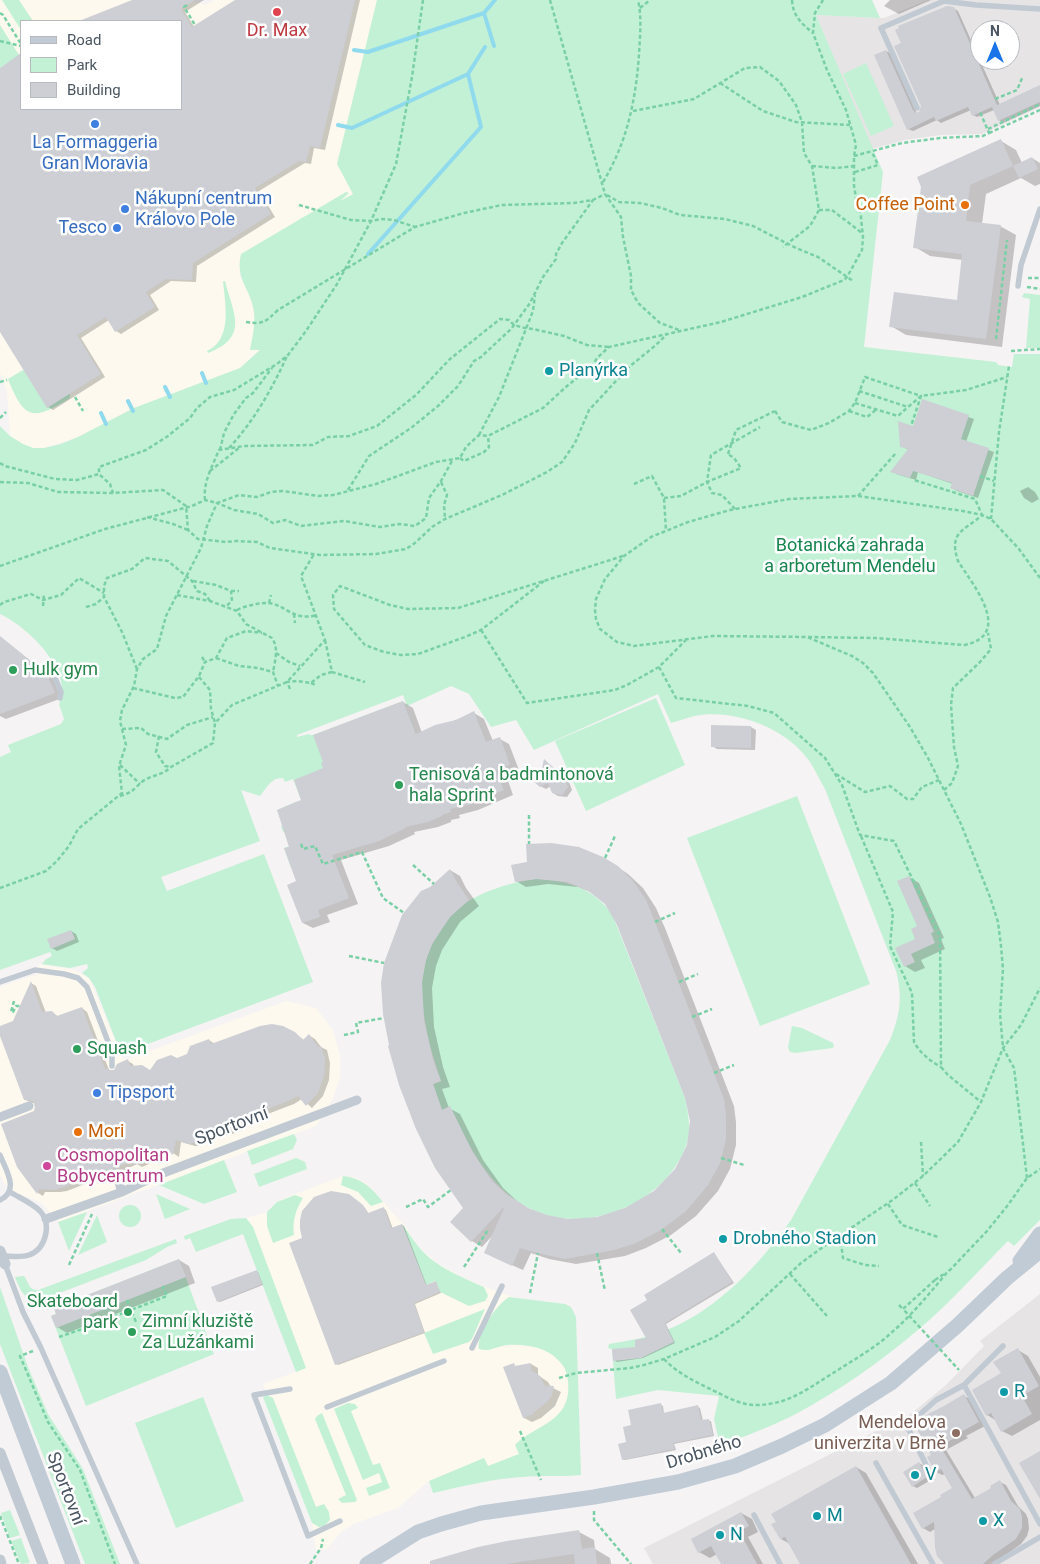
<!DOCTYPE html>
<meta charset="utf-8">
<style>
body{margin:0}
#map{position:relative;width:1040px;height:1564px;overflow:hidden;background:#f5f3f3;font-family:Roboto,sans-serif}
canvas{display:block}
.legend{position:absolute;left:20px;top:20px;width:162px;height:90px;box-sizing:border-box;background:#fff;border:1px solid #b7bbc0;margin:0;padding:6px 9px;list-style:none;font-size:15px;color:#4a5661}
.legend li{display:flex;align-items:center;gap:10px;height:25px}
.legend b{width:25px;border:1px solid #b7bbc0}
.north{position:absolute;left:970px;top:20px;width:50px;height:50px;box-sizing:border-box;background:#fff;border:1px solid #b7bbc0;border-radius:50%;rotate:0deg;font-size:14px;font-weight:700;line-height:20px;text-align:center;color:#4a5661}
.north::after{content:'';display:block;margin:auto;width:18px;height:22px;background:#1a73e8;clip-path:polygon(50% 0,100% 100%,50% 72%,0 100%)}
</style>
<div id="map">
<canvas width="1040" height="1564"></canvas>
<ul class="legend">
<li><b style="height:6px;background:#c1cbd6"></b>Road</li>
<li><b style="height:14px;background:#c3f1d5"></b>Park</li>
<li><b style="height:14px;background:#cdcfd5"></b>Building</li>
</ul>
<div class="north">N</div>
</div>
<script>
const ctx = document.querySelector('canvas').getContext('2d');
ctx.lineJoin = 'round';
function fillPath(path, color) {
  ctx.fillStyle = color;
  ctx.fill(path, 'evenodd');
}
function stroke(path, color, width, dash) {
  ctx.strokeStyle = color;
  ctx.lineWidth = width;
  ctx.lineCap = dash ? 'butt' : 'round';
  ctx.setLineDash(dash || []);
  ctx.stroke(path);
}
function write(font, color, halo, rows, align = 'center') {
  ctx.font = font + ' Roboto,sans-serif';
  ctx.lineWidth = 5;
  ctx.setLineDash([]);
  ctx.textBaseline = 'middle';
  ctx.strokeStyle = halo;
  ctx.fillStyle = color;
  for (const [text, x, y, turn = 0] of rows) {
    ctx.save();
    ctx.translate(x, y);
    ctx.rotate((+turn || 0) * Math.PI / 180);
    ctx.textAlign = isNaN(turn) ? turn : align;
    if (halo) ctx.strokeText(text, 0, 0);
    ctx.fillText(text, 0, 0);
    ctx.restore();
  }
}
fillPath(new Path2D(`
 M0 0H191L192 2 206 5 214 0H377L337 164 354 194 241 254 240 276 252 302 255 317V329L250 349H260L240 368 134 408 78 437 44 448H33L23 444 10 436 7 392 0 373ZM21 21H181V109H21Z
 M38 964 74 970 89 978 123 1059 127 1058 128 1059 286 1001 316 1008 333 1030 340 1055V1077L333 1099 316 1126 58 1222 43 1204 31 1198 15 1194 4 1183 0 1174V987L31 976H36Z
 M343 1176 353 1177 362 1181 372 1189 407 1229 419 1248 439 1264 463 1278 512 1297H509L483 1332 478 1346 479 1349 488 1350 503 1346 512 1345 528 1346 541 1348 556 1357 565 1369 569 1385 568 1397 562 1410 550 1422 517 1443 519 1454 488 1466 484 1458 429 1481 398 1508 356 1523 342 1531 327 1549 316 1550 312 1523 263 1397 267 1395 263 1384 306 1368 253 1227 246 1218 267 1212 277 1202 287 1197Z`), '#fdf9ef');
fillPath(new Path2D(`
 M928 0H1040V107L982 134 940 135 905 140 872 149 816 15 884 18ZM980 30H1010V60H980Z
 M1040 1294V1564H653L644 1548 912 1413 946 1385 984 1346 980 1341Z`), '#e6e4e5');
fillPath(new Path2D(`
 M2 0H19L33 21H21V30Z
 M377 0H872L880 18 816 15 883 172 864 347 996 362 998 365 1012 367 1014 354H1040V1220L1014 1246 1008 1241C979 1270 951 1302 919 1329 880 1362 839 1391 794 1415 770 1427 745 1436 720 1446L714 1419 719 1396 658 1390 616 1399 612 1349 608 1348 609 1344C629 1341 649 1337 669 1329 718 1309 761 1263 791 1220L890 1040C900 1015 903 997 896 971L825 789C820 781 816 771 810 762 787 728 734 708 694 716 686 718 679 721 671 723L658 694 534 750 516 720 491 727 469 694 451 686 407 706 403 695 297 735V737L309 734 310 735H313L403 701 417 736 447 725 446 722 448 725 456 722 455 719 457 721 465 718 464 715 466 718 474 711 486 742 510 765 496 770 504 790 502 788 458 804 459 807 457 805 449 808 451 812 448 808 440 811 442 816 404 825 405 830 403 825 395 828 396 833 394 828 350 845 352 849 350 845 291 868 284 848 290 846 286 830 283 832 281 826 284 825 282 823 277 810 298 801 299 806 303 805 293 779 285 782 283 778C272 777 267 787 260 796L241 790 260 841 161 877 167 891 264 854 313 982 121 1054 95 987 89 978 82 973 88 968 87 964 70 968 42 964 46 959 52 956 50 952 0 970V757L11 752 8 745 61 724 64 719 59 704C75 672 27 626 0 614V426L10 436 23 444 33 448H44L61 444 78 437 134 408 240 368 260 350H250C253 334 257 319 252 303 246 283 236 277 241 254L346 192 349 193 340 201 353 194 337 164Z
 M0 25 19 55 0 68Z
 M866 63 894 126 871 136 843 74Z
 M223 281H225C233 313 250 337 208 353L207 351C233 339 225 304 223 281Z
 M1024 293 1040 295V348H1026L1030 299 1022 297Z
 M23 370 70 394V398C34 420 25 422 8 379Z
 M656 698 685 765 586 811 555 741Z
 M797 796 870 984 760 1026 687 838Z
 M536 879C567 880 593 888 612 914L685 1098C688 1114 692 1130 686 1146 664 1205 583 1238 527 1207 486 1184 470 1147 450 1107L442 1110 433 1084 441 1081C430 1049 421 1016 422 983 422 967 429 949 437 936 443 927 448 918 455 911 475 893 510 882 536 879Z
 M792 1026 802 1028 833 1043 834 1047 832 1048 795 1053 790 1052 788 1048Z
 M294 1134 297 1140 293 1149 252 1165 247 1151Z
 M296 1158 305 1162 307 1169 259 1187 254 1174Z
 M224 1160 237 1192 204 1204 159 1185Z
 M343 1176C362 1178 372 1188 383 1202L371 1206 358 1192 341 1185Z
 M156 1194 190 1209 165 1219Z
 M295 1195 303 1198C296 1209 292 1221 294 1235L273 1243 267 1226V1212L277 1202Z
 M119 1216a11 11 0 1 1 22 0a11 11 0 1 1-22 0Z
 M87 1212 69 1251 58 1222Z
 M97 1215 107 1242 78 1255Z
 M246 1218 253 1227 306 1368 296 1372 243 1234 196 1252 190 1238 185 1240 184 1236 231 1219Z
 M402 1224C408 1231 412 1239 418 1246 432 1265 463 1278 484 1287L488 1296 485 1301 469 1306 440 1292 435 1281 426 1285Z
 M176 1239 177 1243 167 1247 146 1260 41 1300C25 1302 20 1290 15 1277L24 1276C29 1282 28 1290 38 1290Z
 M179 1259 214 1354 86 1406 51 1316 56 1314 54 1308Z
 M0 1287 28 1367 48 1414 83 1469 120 1564H85L0 1344Z
 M509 1297 565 1304 571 1307 576 1317 581 1475C561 1477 542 1475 522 1477 492 1479 463 1486 433 1493L429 1481 484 1458 488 1466 519 1454 515 1445C532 1427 565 1423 568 1393 569 1385 568 1375 564 1367 556 1355 543 1348 529 1346 521 1345 510 1344 502 1346 494 1348 488 1352 479 1349 476 1334 496 1305 509 1297Z
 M485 1309 472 1339 469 1342 433 1354 424 1333Z
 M267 1395 273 1398 316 1507 324 1504 329 1512 330 1520 324 1526 319 1527 312 1523 263 1397Z
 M203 1397 244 1501 176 1528 135 1423Z
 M348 1403 355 1404 358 1408 351 1411 373 1465 380 1463 390 1488 369 1496 366 1488 382 1482 379 1473 363 1480 334 1409Z
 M322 1413 357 1500 355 1502 342 1503 338 1499 346 1495 315 1419 317 1416Z
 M10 1510 20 1535 10 1538 1 1513Z
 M21 1538 30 1563 21 1564 11 1541Z`), '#c3f1d5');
fillPath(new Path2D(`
 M138 0H204L185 12 194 27 237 0H360L325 150 314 148 311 164 305 163 259 191 275 217 197 266 196 282 171 281 150 295 159 310 121 334 116 331 109 320 81 338 105 377 53 410 48 407 0 330V69L21 55V109H181V21H83Z
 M890 0H931L899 14 884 6Z
 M953 8 958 11 1000 105 1040 87V106L1003 123 999 120 994 110 977 117 973 115 971 110 941 123 937 120 913 131 908 129 886 51 890 53 917 114 920 113 923 106 903 43Z
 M1001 141 1016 150 1022 163 1032 158 1040 163V184L1035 186 1021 178 986 194 982 224 1000 226 1016 235 1002 347 906 335 891 326 958 302 963 260 930 256 915 247 922 186Z
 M923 401 974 419 966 442 994 452 978 498 957 491 952 488 953 484 918 472 916 480 896 474 909 450 901 446 914 428Z
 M1028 487 1035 492 1039 499 1032 503 1024 498 1020 491Z
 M5 641 55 680 62 698 6 719 0 716V644Z
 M403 702 413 708 422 733 474 713 484 719 493 741 500 739 509 744 519 770 506 775 513 795 478 810 459 815 460 818 451 820V822L438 827 414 832 415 834 389 846 341 860 358 904 327 915 330 922 313 928 303 923 297 882 290 848 303 801 325 769Z
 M751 727 756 730 755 750 717 749 712 746Z
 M549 764 559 772 558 779 569 782 572 790 567 797 558 796 553 793 551 786 546 789 540 786 542 774Z
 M613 864 628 874 643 888 656 908 665 928 734 1106 736 1122V1145L730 1169 718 1191 696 1216 671 1235 646 1248 625 1256 576 1264 549 1259 531 1253 523 1270 496 1258 493 1235 482 1247 472 1241 465 1208 400 1084 431 888 450 870 460 876 466 888 479 906 460 922 442 950 436 966 432 988 434 1027 443 1067 450 1087 442 1089 449 1108 460 1114 483 1160 503 1188 517 1201 531 1210 547 1216 568 1220 597 1219 626 1209 654 1192 676 1170 688 1146 691 1121 686 1097 613 913 605 903 593 893 578 887 548 884 526 887 516 881Z
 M909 877 919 883 944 938 941 939 945 949 921 960 925 968 915 972 905 966 917 940 919 927Z
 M71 931 76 934 79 942 57 951 52 948Z
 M31 983 36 986 46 1013 51 1012 59 1017 82 1008 87 1012 109 1070 112 1072 128 1061 133 1064 134 1067 150 1071 188 1055 209 1040 215 1044 294 1033 304 1040 310 1036 315 1039 321 1047 327 1050 330 1063 329 1080 323 1096 312 1108 302 1099 294 1104 244 1123 246 1129 226 1136 220 1132 211 1135 207 1142 201 1146H195L181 1142 179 1157 170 1151 149 1160V1164L142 1167 137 1164 125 1170H120L116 1175 113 1173 67 1191 60 1192H45L43 1196 38 1193 18 1166 35 1112V1103H32L26 1100 0 1033V1027L14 1022Z
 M351 1196 365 1208 369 1214 384 1209 386 1210 393 1229 402 1225 404 1226 427 1286 435 1283 441 1293 415 1304 425 1333 338 1365 336 1364 303 1239Z
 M714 1253 734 1283 666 1324 675 1343 643 1358 617 1362 615 1361 637 1348 648 1339 649 1300Z
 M179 1260 189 1266 195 1283 67 1333 57 1327 58 1315Z
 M256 1271 258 1272 263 1285 220 1302 218 1301Z
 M1018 1350 1028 1356 1040 1377V1420L1012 1436 1002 1431 997 1421 987 1415 974 1390 1002 1374Z
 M531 1364 538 1368V1375L548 1382 551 1387 561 1392 555 1406 541 1418 532 1422 524 1418 514 1365 518 1367Z
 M964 1396 970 1399 985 1426 966 1436 968 1438 946 1450 975 1498 993 1488 1000 1482 1006 1485 1018 1506 1026 1514 1028 1519 1029 1529 1027 1536 1021 1544 993 1564H946L935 1529 930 1532 923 1528 943 1498 953 1489 945 1474 942 1475 936 1472 933 1455Z
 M661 1405 663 1406 664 1414 698 1407 700 1408 703 1421H711L714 1436 674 1444 676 1450 625 1460 623 1459 633 1426Z
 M919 1463 924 1466 931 1480 917 1488 913 1486Z
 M856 1467 866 1473 918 1564H802L790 1544 781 1539Z
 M741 1513 752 1519 758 1532 748 1537 763 1564H723L717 1554 710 1558 699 1552Z
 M579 1532 594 1540 595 1549 610 1558 611 1564H431Z`), '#0003');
stroke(new Path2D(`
 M484 13 494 46
 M354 50 368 52 484 13 495 0
 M338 125 352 128 468 74 485 47
 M368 254 481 127 468 74
 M202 373 206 383
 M165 387 170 397
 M128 401 133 411
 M101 413 106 424`), '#90daee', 4);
fillPath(new Path2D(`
 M132 0H195L181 9 192 27 235 0H355L320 148 310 146 306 162 299 161 255 188 271 214 193 263 192 280 166 279 146 292 155 307 115 332 106 317 77 335 101 374 47 408 0 332V68L21 53V109H181V21H79Z
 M947 6 954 7 997 105 1040 85V102L998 121 992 107 994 106 972 116 968 107 936 121 934 117 907 130 874 55 886 50 913 110 916 113 919 112 921 106 894 46 901 43 895 30 899 28 898 26Z
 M1001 139 1013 166 1032 157 1038 169 1019 178 1013 166 970 185 966 221 1001 225 986 339 889 327 894 292 957 300 962 254 913 248 921 187 917 177Z
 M922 399 969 415 961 439 989 448 973 496 950 488 952 483 913 471 910 478 890 472 908 449 900 447 898 421 913 426Z
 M0 636 47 674 55 693 0 714Z
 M403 701 416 734 435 725 456 720 474 711 486 742 500 737 510 765 496 770 504 790 468 805 450 809 451 812 442 815V816L428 822 405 827 406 828 379 841 332 855 349 898 318 910 320 917 302 923 287 885 296 881 284 848 289 847 277 810 301 800 294 780 323 768 321 763 323 762 313 735Z
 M711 725 751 726V748L711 747Z
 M544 759 554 768 553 777 564 778 568 787 562 795 552 793 548 783 540 787 534 782 535 775 541 773Z
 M551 843 579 847 603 857 618 866 633 881 646 900 655 922 724 1099 726 1115V1139L720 1163 708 1185 686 1211 661 1230 636 1243 614 1250 565 1259 538 1253 520 1248 512 1266 484 1253 505 1206 471 1242 450 1222 463 1208 435 1168 416 1129 399 1085 388 1046 389 1045 383 1014 381 983 384 963 402 915 421 891 430 887 450 869 456 881 469 900 450 917 432 944 426 960 422 982 424 1020 433 1060 441 1081 433 1084 442 1110 450 1106 473 1153 492 1181 506 1194 528 1208 547 1215 568 1219 597 1217 625 1208 654 1191 675 1169 687 1145 690 1121 685 1098 617 925 605 904 587 890 567 882 536 879 515 882 511 865 527 862 526 844Z
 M909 876 934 932 931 933 935 943 911 954 915 962 904 967 895 948 915 939 911 929 917 926 897 881Z
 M71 930 75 939 51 949 47 939Z
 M31 981 42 1012 52 1011 57 1016 82 1007 105 1069 108 1068 110 1070H114L117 1064 128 1059 130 1066 142 1065 150 1070 157 1060 171 1055 177 1058 187 1054 190 1046 209 1039 211 1044 260 1026 272 1024 283 1026 295 1032 303 1040 309 1034 318 1047 321 1046 325 1059 324 1076 318 1093 306 1106 298 1096 288 1101 240 1120 241 1126 220 1134 216 1129 206 1133 202 1139 195 1143 188 1144 176 1140 173 1155 165 1148 144 1157V1161L135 1165 131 1162 120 1166V1168L114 1167 110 1173 106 1171 61 1188 54 1190 39 1189 37 1194 17 1167 1 1124 34 1111 35 1107 33 1101 24 1100 0 1036V1026L13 1021Z
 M331 1191 349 1194 363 1205 368 1213 384 1207 391 1228 402 1224 426 1285 436 1281 440 1292 414 1303 424 1332 335 1365 289 1243 302 1238 300 1229V1220L302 1211 314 1197Z
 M714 1252 732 1282 665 1323 674 1342 641 1358 613 1361 612 1349 635 1347V1340L646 1338 630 1310 647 1300 644 1295Z
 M179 1259 186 1277 56 1328 51 1316 56 1314 54 1308Z
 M257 1270 262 1284 217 1302 211 1287Z
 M1018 1348 1039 1386 1022 1396 1032 1414 1001 1432 991 1413 986 1416 972 1390 1001 1373 993 1362Z
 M514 1363 515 1366 531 1363V1370L540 1376 545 1386H554L552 1395 547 1402 533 1413 534 1414 523 1418 503 1367Z
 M964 1394 979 1422 961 1432 962 1434 940 1446 972 1499 991 1488 990 1486 1000 1480 1011 1501 1020 1509 1022 1517V1528L1016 1539 993 1555 983 1564H944L937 1556 935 1548 934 1522 922 1529 913 1513 941 1497 940 1495 952 1488 941 1469 935 1472 927 1457 931 1455 915 1425 928 1414 944 1406Z
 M661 1403 663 1413 698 1405 701 1420 709 1419 713 1435 673 1443 674 1449 622 1460 618 1444 626 1442 623 1427 631 1425 628 1410Z
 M1040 1451V1499L1019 1463Z
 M919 1462 927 1477 912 1487 903 1472Z
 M856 1466 911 1564H800L785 1537 780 1539 771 1524 776 1522 771 1514Z
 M741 1512 749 1526 739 1531 757 1564H721L711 1546 698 1553 691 1539Z
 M579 1530 582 1549 595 1547 597 1564H575L574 1554 505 1564H430V1561L478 1547 507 1541Z`), '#cdcfd5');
stroke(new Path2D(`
 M550 0 605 194 621 217 623 237 631 276V290L638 303 660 323 679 330
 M792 0C793 16 801 23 813 33
 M187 5 184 7 195 25
 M640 8 650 0
 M0 13 3 15 21 44
 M0 41 21 46
 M720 83 763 111 796 122 850 125
 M995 99 1017 90 1023 76
 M633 111 694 99 745 68 760 67 779 81 796 105 802 122 804 153 812 166 819 210 810 226 783 247
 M988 129 1040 104
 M989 133 1040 110
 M854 156 902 143 940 138 983 136 989 133 980 112
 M812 166 836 168 855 166
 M855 172 878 165 872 152
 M603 182C627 143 636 99 639 54 640 36 642 17 638 0
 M607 195 619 202 640 203 662 208 680 215 725 219 753 226 796 248 818 257 853 281
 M299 205 351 220 371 221 381 219 394 220 415 227
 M819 210H832L862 233
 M1028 278H1040
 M1027 287 1040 289
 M246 322C264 325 266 321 278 310L415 227 464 213 502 205 574 203 593 200 605 194
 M996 339 1007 240
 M1011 351 1040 349
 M0 382 7 380
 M859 391 908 407 921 396 966 390 1007 377
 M75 397 83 411
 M855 403 898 416 908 407
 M775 411 782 422 811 430 829 423 849 411 855 403 865 377 921 396 911 426
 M849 411 867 417 877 409
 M0 418 6 412
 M479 435 499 397 533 311 535 295
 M229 448C254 421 272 389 287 356
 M220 450 224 433 234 414 246 398 253 393 272 368
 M460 458 464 461 484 452 489 447 488 436
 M0 463 5 466 55 479 77 480 99 474V467L146 450 168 436 190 418 197 408 210 397 234 390 277 364 288 355 306 331 337 284 371 221 396 164 412 77 423 0
 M210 471 239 448
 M100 475 110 484 113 493
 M980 476 994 481
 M0 482 28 483 58 492 113 493 163 490 186 506 188 530 198 539 226 542 236 541 257 542 270 548 320 555 376 554 406 549 415 543 432 527 445 519 502 495 547 472 562 462 575 443 589 410 629 367 656 345 667 334
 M441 482 447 495 444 505 445 519
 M634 484 652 476 664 498 666 531
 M348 490 369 456 411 428 438 406 458 386 474 361 481 357 511 329 530 303 543 277 556 259V254L562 243 593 200
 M858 496 896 453
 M664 498 681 496 707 482 741 468 734 458 728 454
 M205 500C203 482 212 467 219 450L244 446 313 445 328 437 349 436 377 426 416 395 450 359 500 319 509 320 514 325 525 328 533 329 564 336 587 345 609 347
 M735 509 722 495 712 493 707 482 711 455 760 427
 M147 517 173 524 188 530
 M991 519 999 432 1009 366
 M0 566 105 529 192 506 205 500 217 503 239 495 257 497 271 492 283 491 318 496 333 495 376 484 436 462 460 458 466 447 479 435 488 436 543 408 567 386 593 365 597 358 609 347 721 322 802 297 844 280 847 277 862 250 863 237 860 208 857 203 854 186V156L856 145 846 110 827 70 813 33 815 13 823 0
 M193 581 216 585 231 591 232 601 225 607
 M544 581 481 630 465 637 418 654 401 655 384 652 365 645 334 609 333 595 340 586 390 605 408 609 458 608 623 556
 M231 591H239
 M177 595 210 601 237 611 246 624 272 638C279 648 275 661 273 672
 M269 603 271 595
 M0 605 4 602 31 594 43 600 61 595 79 578 104 593
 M43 606 44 594
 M86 607 96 604 104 597
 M237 610C245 606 258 603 268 603 285 604 293 622 317 615
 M294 614 295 623
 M481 630 527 703 615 690 627 685 659 667 686 640
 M808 637 875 638 965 645C1014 634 973 585 958 561 948 531 965 531 982 515L975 499 914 480
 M325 640 332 672 365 682
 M276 653 289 662 300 666
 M202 657 205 662
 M216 658 239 666 258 668 273 672 278 686
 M659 667 676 698 748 706 774 713 825 758 842 785 860 835 894 841 940 936 941 1067 948 1075 981 1102
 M137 669 122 632 104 597V586L107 578 132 569 145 558 168 561 192 581 197 591 205 594 210 601
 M199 677 210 690 211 709 215 723
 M311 683 316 685
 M133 688 175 698 183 697 199 676 205 662 216 658 227 638 246 631 262 633
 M290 689 287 682 297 681 311 683 321 675 332 672
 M122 729 141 728 148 734 167 739 187 725 213 717
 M159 736 156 752 165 766 171 767
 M120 765 140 784
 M836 774 865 792 890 786 907 799H913L922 787 939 780
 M944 790 952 783 958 766 954 747 951 705 953 688 980 662 991 649 988 633
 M120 796C134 792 132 790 143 781 152 775 163 775 171 767L213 743 215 723 232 705 287 682 325 640 301 576 314 554
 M529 815V844
 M861 836 893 912 890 946 912 993 914 1042C920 1053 930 1061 941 1067
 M301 844 303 849 315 846 323 864 362 852 383 898 404 913
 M605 858 615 836
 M413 865 434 884
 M0 888 46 871 57 861 69 846 78 829 122 793 119 766 126 745 120 721 122 710 134 686 137 669 143 659 157 649 166 616 201 548 207 526 217 503 234 510 258 514 273 523 285 520 301 526 344 521 380 527 399 524 415 526 426 518 429 498 441 481 452 461
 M655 922 675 913
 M349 956 384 963
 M679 982 698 974
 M14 1001 11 1012H13L16 1006H20
 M692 1017 712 1009
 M344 1035 358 1032 356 1023 384 1018
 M714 1073 734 1065
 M921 1142 923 1176
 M721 1158 744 1165
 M1027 1178 1014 1068 1003 1048 1000 1014 1003 969 1001 946 998 922 990 897 961 824 928 758 910 727 873 673 863 663 852 656 807 637 713 636 634 646 617 642 600 629 596 619 595 610 596 599 605 579 624 556 651 537 688 522 730 510 789 499 858 496 963 511 982 515 991 519 1019 549 1040 578
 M915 1183 930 1206
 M888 1204 902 1225 938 1237
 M406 1207 423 1199 428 1207 451 1190
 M662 1229 681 1253
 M840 1236 843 1258 865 1265 879 1266
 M597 1253 605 1291
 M69 1265 92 1214
 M464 1267 488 1230
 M949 1271 987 1231 1008 1205 1027 1178 1040 1169
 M790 1274 827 1316
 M935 1280 944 1274
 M530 1293 538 1253
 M127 1300 136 1322
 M899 1305 903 1309
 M85 1316 89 1327
 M59 1337 85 1328 167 1296 163 1286
 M33 1351 20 1356 48 1422 80 1470 115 1564
 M664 1359C676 1372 692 1380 708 1388 724 1395 740 1406 758 1405 788 1404 806 1390 830 1375 850 1362 872 1350 890 1334 912 1315 930 1293 949 1270
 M559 1378 576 1373 630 1368 644 1365 664 1359 715 1337 739 1321 801 1263 823 1247 894 1199 923 1176 958 1142 981 1102 1003 1048 1021 1025 1040 988
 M520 1431 541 1480
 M594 1511V1520L631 1564
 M0 1516 19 1564
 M310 1564 321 1548 323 1539`), '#7ad0a6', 2.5, [4, 2.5]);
stroke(new Path2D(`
 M917 108 881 28 944 1 976 5 1040 9
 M1018 286 1021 265 1040 209
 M51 668 61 692 60 698
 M0 982 35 970 64 974 78 978 87 987 112 1052V1066
 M0 1155C6 1170 20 1191 0 1200
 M2 1256C11 1256 21 1258 29 1255 46 1249 52 1224 40 1211 32 1203 20 1198 10 1192
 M5 1264 23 1312 41 1348 137 1564
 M1003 1346 964 1385 1040 1524
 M472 1348 502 1286
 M290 1389 254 1395 308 1536 340 1521
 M327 1407 444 1361
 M876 1463 933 1564
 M931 1475 907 1426 936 1400 964 1385
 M754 1515 780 1564
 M994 1564 1040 1537`), '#c1cad2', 5.5);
stroke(new Path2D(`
 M0 1117 29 1106
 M116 1173 122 1192
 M46 1219 122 1192 158 1175 357 1100`), '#c1cad2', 9);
stroke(new Path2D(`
 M0 1251 5 1264
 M0 1453 43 1564
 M0 1560 1 1564`), '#c1cad2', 11);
stroke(new Path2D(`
 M1020 1261 1040 1234
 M0 1372 73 1564
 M367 1564 418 1532 441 1524 481 1513 594 1497 678 1482 735 1466 782 1446 825 1425 891 1383 958 1325 1007 1278 1040 1251`), '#c1cbd6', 15);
stroke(new Path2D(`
 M728 454 736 430 775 411
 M935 1280 903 1309 959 1370`), '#7ad0a6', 2.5, [4, 2.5]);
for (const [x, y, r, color] of [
 [277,12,5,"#e0444e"],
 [95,124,5,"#3f7fe0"],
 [965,205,5,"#e8710a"],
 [125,209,5,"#3f7fe0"],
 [117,228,5,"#3f7fe0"],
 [549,371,5,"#0f9aa8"],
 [13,670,5,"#2e9e5b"],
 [399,785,5,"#2e9e5b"],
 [77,1049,5,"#2e9e5b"],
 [97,1093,5,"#3f7fe0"],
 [78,1132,5,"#e8710a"],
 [47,1166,5,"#d1479c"],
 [723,1239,5,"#0f9aa8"],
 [128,1312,5,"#2e9e5b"],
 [132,1332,5,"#2e9e5b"],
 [1004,1392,5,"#0f9aa8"],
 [956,1433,5,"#8d6e63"],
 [915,1475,5,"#0f9aa8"],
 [817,1516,5,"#0f9aa8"],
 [983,1521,5,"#0f9aa8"],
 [720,1535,5,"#0f9aa8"]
]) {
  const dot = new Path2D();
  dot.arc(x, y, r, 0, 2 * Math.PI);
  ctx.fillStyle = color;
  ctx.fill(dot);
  stroke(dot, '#fff', 2);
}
write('18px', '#be3a42', '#fff', [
 ["Dr. Max",277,31]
]);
write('18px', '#366cbe', '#fff', [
 ["La Formaggeria",95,143,"center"],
 ["Gran Moravia",95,164,"center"],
 ["Nákupní centrum",135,199],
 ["Královo Pole",135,220],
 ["Tesco",107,228,"right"],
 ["Tipsport",107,1093]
], 'left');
write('18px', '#c56008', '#fff', [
 ["Coffee Point",955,205],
 ["Mori",88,1132,"left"]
], 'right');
write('18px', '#0d838f', '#fff', [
 ["Planýrka",559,371],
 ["Drobného Stadion",733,1239],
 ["R",1014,1392],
 ["V",925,1475],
 ["M",827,1516],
 ["X",993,1521],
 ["N",730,1535]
], 'left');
write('18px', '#17864f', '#fff', [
 ["Botanická zahrada",850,546],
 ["a arboretum Mendelu",850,567]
]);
write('18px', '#27864d', '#fff', [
 ["Hulk gym",23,670],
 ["Tenisová a badmintonová",409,775],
 ["hala Sprint",409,796],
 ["Squash",87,1049],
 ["Skateboard",118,1302,"right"],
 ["park",118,1323,"right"],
 ["Zimní kluziště",142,1322],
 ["Za Lužánkami",142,1343]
], 'left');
write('18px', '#4a5661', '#fff', [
 ["Sportovní",232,1127,-21],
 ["Drobného",704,1453,-17],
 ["Sportovní",65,1489,69]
]);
write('18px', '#b23c85', '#fff', [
 ["Cosmopolitan",57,1156],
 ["Bobycentrum",57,1177]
], 'left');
write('18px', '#785e54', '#fff', [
 ["Mendelova",946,1423],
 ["univerzita v Brně",946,1444]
], 'right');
</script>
